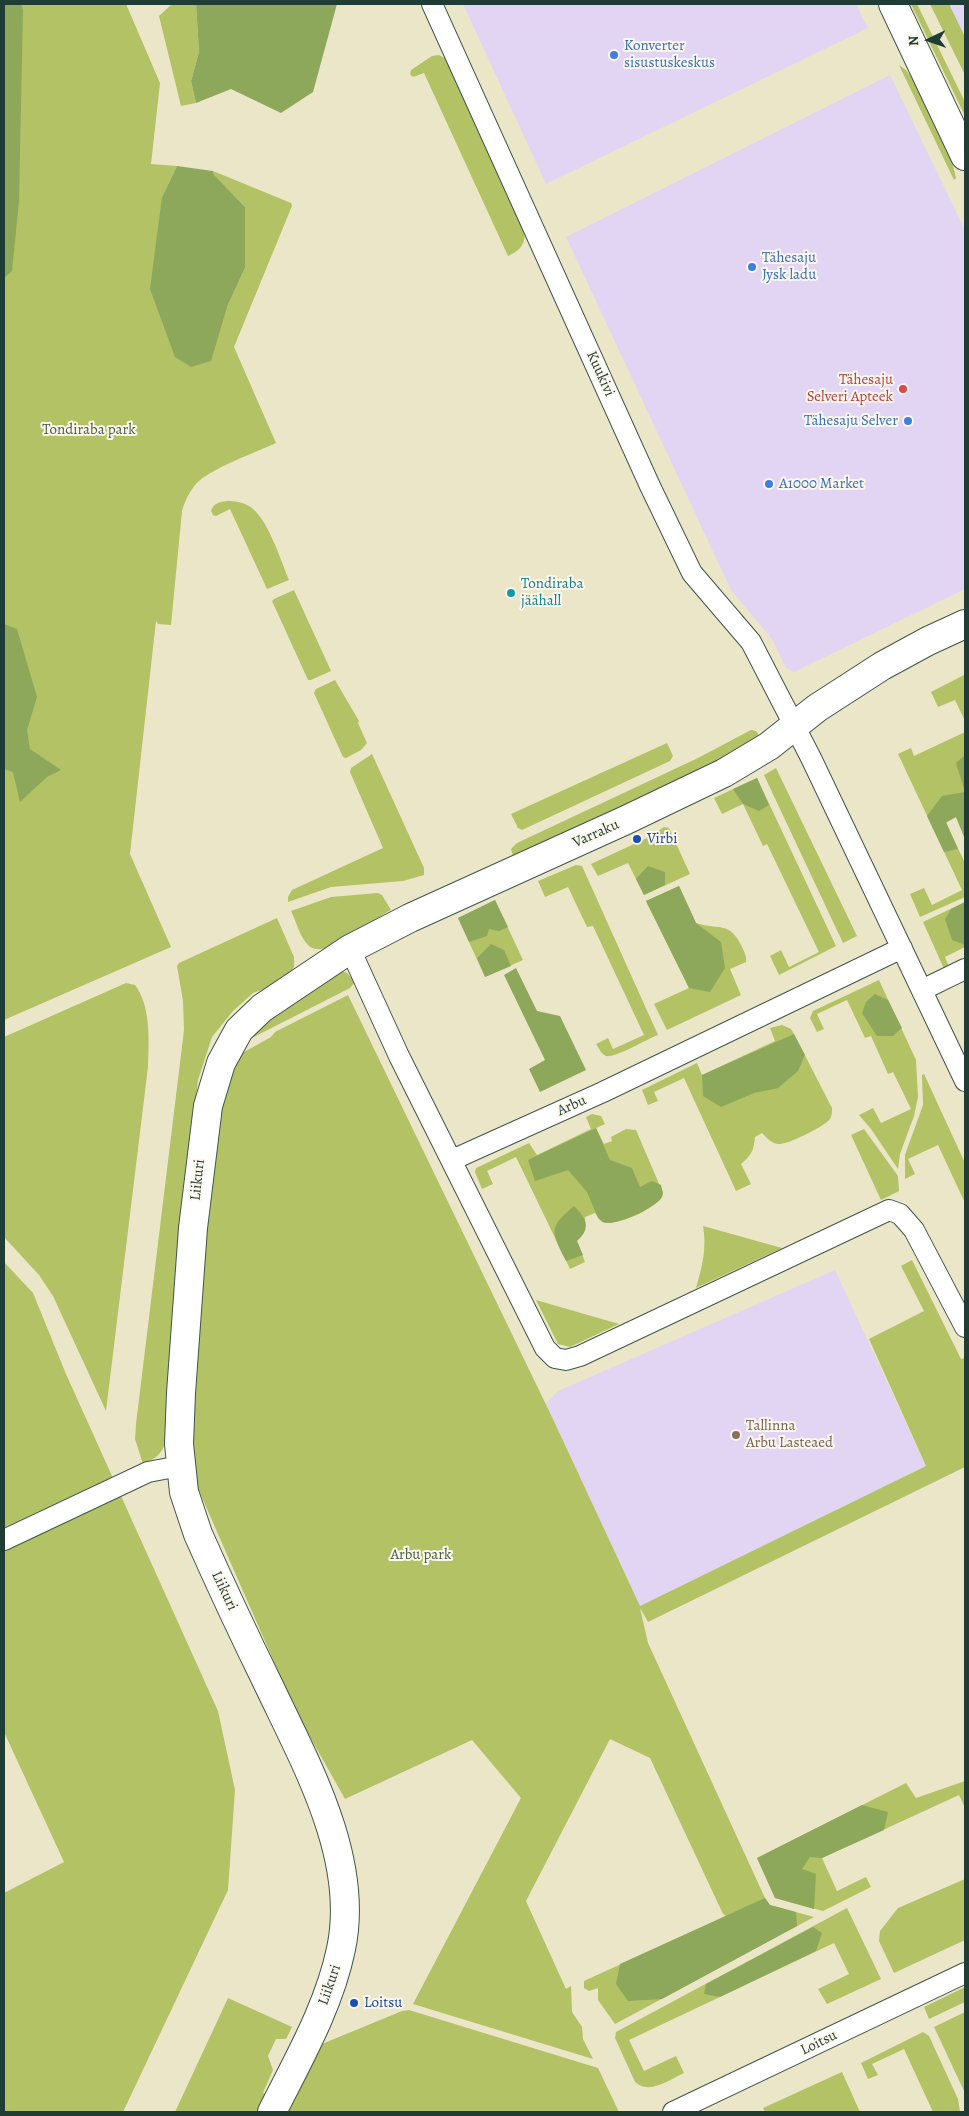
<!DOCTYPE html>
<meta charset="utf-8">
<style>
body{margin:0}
#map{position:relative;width:969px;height:2116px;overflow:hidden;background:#ece6c9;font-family:Alegreya,serif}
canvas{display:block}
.frame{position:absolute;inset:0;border:5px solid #1f3d34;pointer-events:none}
.north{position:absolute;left:904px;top:15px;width:50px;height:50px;-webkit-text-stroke:4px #fbf7ec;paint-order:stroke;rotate:267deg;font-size:14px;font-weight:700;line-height:20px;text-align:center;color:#1f3d34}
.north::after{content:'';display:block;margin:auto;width:18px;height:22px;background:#1f3d34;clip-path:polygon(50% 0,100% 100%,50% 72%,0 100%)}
</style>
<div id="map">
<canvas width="969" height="2116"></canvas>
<div class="frame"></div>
<div class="north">N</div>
</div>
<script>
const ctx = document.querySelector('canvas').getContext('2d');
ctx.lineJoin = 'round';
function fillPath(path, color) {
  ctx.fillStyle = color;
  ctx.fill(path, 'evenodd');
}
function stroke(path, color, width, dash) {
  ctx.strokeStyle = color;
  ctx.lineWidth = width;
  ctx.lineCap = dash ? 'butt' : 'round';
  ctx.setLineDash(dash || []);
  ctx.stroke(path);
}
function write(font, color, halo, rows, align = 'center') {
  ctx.font = font + ' Alegreya,serif';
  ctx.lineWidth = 4;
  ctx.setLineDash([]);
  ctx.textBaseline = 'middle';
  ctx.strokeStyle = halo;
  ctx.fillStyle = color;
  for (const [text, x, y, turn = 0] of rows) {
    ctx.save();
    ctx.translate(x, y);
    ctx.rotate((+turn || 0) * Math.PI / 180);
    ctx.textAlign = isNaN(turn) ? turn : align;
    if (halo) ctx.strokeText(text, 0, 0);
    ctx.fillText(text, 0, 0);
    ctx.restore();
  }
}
fillPath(new Path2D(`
 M463 4H856L868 28 546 184Z
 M947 4H965V42Z
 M890 75 965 230V589L794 672 786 668 772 639 731 590 566 237Z
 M835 1270 926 1466 640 1606 546 1404 558 1391Z`), '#e2d4f3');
fillPath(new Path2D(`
 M4 4H126L160 83 151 164 177 166 162 197 227 307 245 268V207L212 174 213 171 291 203 292 206 234 347 276 443C257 452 209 469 196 484 189 492 185 501 182 511L171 625 158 624 156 621 130 854 171 947 4 1020Z
 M172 4H196L199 52 191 81 196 103 181 106 159 16Z
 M911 4H917L965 102V116Z
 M930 4H949L965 37V75Z
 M439 55 448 60 525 230C525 245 521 250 508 256L424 73 413 77 410 74 411 70 432 56Z
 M899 65 906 70 914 81 951 158 956 178 954 180Z
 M227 501C235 501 242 502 249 506 267 516 281 561 289 580L267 589 230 509 216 516 213 515 211 511C214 503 219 502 227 501Z
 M294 590 331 671 311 680H308L272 601 274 599Z
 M964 675 965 678V721L955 700 938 707 931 692Z
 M335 680 359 721 358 723 367 743 361 750 346 758 343 757 314 693 316 689Z
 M751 730 756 731 761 738 730 756 514 860 511 849 517 843 698 758Z
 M965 732V839L956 817 946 823 965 863V897L920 917 910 894 924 888 932 905 962 890 898 754 911 748 914 756Z
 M667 743 673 756 670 761 522 830 518 828 511 814Z
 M372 754 424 868V875L403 881 331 887 288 902V897L292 890 383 848 350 772 351 768Z
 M776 768 857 936 843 943 764 775Z
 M757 778 836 946 779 975 770 956 781 950 789 967 819 952 767 844 763 846 743 804 722 814 714 798Z
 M664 827 669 828 690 874 644 895 628 863 598 876 591 864 649 837Z
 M576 865 582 866 658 1035C647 1039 616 1058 606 1056 601 1054 599 1048 596 1044L608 1038 613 1049 644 1035 593 926 587 927 568 887 545 897 538 881Z
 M679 886 696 923C720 931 729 920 742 947 744 952 747 956 746 962L730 969 741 995 667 1030 654 1004 689 988 646 901Z
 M378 893 382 895 391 910C373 918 328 961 309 946 300 938 296 921 291 911L331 897Z
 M495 900 523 960 485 977 458 918Z
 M965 902V947L945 957 950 969 945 971 923 922Z
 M277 918 294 957V967L289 976 279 984 253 993 233 1011 212 1037 198 1080 187 1178 165 1443C161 1455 155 1459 143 1464L135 1439 136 1424 184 1030 183 1001 177 966 179 963Z
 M339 970 347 973 355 982 350 988 246 1041 258 1024Z
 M879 980 916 1060 918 1097 914 1116 900 1154 898 1169 871 1129 859 1115 873 1108 881 1123 911 1109 893 1072 888 1074 871 1036 865 1038 847 1000 817 1014 824 1029 817 1032 810 1018 813 1011Z
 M126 983 135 985C151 1006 149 1041 148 1067L106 1411 53 1296 39 1275 4 1237V1037Z
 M348 995 552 1417 640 1606 926 1466 869 1339 924 1311 901 1266 912 1260 961 1359 965 1358V1467L648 1622 640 1608 648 1643 765 1898 770 1905 814 1917 615 2024 598 2000V1988L589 1991 584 1988V1981L726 1916 723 1914 650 1758 610 1739 526 1901 566 1989 571 1986 572 2012 582 2027 583 2039 593 2059 413 2004 521 1798 472 1740 345 1799 296 1712 197 1486 192 1434 193 1370 209 1193 221 1099 237 1056 271 1037 275 1032Z
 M782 1025 791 1029 794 1034 832 1108C832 1114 832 1118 827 1122 820 1128 787 1145 779 1144 772 1144 767 1138 762 1133L755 1137C754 1150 751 1156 741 1164L751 1184 736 1191 684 1078 654 1092 658 1101 648 1105 642 1090 697 1063 702 1075 775 1041 770 1028Z
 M924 1074 965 1163V1203L938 1145 908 1159 915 1174 905 1179V1155L923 1105 922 1075Z
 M592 1114 601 1116 605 1124 596 1128 604 1144 612 1141 611 1137 626 1129 636 1130 663 1193C658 1209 618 1226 602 1222L595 1213 585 1217C586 1227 585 1234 577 1241L585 1262 570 1269 516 1157 487 1171 493 1184 482 1189 475 1172 476 1168 529 1143 537 1155 591 1129 586 1117Z
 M864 1129 898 1176 899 1191 881 1200 851 1135Z
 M703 1226 782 1248 696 1288C702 1267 707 1248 703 1226Z
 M4 1262 33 1293 66 1374 218 1711 235 1790 228 1890 123 2112H4V1893L64 1862 4 1732Z
 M536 1300 619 1324 570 1347 558 1344Z
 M965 1781V1808L959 1795 822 1858 837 1891 866 1877 871 1887 823 1911 775 1898 757 1858 906 1783 916 1798Z
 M965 1879V1940L894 1973 879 1941 880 1931 898 1908Z
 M847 1908 881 1979 827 2004 818 1989 849 1974 834 1943 629 2040 644 2071 676 2056 684 2073C669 2080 649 2095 635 2082L615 2038 616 2032Z
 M965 1987V2002L929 2019 924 2007Z
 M228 1998 292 2027 286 2039H276L268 2056 273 2070 263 2093 269 2096 261 2112H175Z
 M409 2010 598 2068 619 2112H287L322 2044 402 2011Z
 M965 2012V2093L934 2027Z
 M923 2032 929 2036 958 2099 960 2112H933L904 2049 872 2064 878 2075 868 2079 861 2063Z
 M842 2072 860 2112H765L763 2108Z`), '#b2c264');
fillPath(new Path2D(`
 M4 4H21L23 10 19 201 12 271 4 278Z
 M196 4H337L313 92 281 113 231 89 196 103 191 81 199 52Z
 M177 166 213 171V174L245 207V268L227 307 211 361 191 367 175 357 150 289 162 197Z
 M4 624 17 629 37 697 27 730 30 749 61 770 47 777 20 802 13 772 4 769Z
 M965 755V839L956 817 946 822 958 849 944 852 927 816 942 796 965 792 956 763Z
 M757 778 769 805 759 811 743 804 733 789Z
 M648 866 665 872V885L644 895 636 879Z
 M679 886 696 923 721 942 725 968 710 992 689 988 646 901Z
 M495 900 508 927 499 931 489 929 487 936 469 942 458 918Z
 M965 902V945L952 940 945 919 951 909Z
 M491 944 504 950 511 966 485 977 477 958Z
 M516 968 537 1011 560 1016 586 1070 540 1092 529 1069 545 1060 504 975Z
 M875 994 888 1000 902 1028 893 1036H877L862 1013 866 1002Z
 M794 1034 805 1055 798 1071 778 1088 754 1093 721 1107 703 1096 702 1075Z
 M596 1128 610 1160 632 1168 640 1187 652 1181 661 1185C662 1190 664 1193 662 1197 657 1207 619 1224 608 1223 604 1223 601 1221 598 1218L587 1192 568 1170 535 1181 528 1160Z
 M574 1206C586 1218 592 1228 577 1241L583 1255 566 1261C551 1231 548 1228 574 1206Z
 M862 1805 888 1812 884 1830 822 1858 810 1857 802 1869 816 1874 814 1909 775 1898 757 1858Z
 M765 1898 770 1905 796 1912 797 1926 662 1999 628 2001 616 1984 620 1964Z
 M813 1927 822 1933 816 1951 720 1997 704 1994 706 1984Z`), '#8da85a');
const street = new Path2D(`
 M432 4 650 486 692 573 751 642 811 758 965 1081
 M350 949 399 1056 545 1348 555 1358 566 1360 580 1356 889 1210 900 1214 914 1230 965 1327
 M922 990 965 969
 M452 1160 603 1092 902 948
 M4 1540 148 1472 180 1466
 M673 2112 965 1973`);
const secondary = new Path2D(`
 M893 4 965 156
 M272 2112C298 2060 329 2007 341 1949 360 1860 307 1766 270 1688 245 1637 221 1586 198 1534L184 1492 179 1444 181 1393 193 1228 208 1106 221 1063 239 1030 262 1008 350 949 410 918 626 820 724 773 769 746 817 708 882 666 928 641 965 624`);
stroke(street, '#3e564a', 22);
stroke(secondary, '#3e564a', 30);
stroke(street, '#fff', 20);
stroke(secondary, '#fff', 28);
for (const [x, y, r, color] of [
 [614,55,5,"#3f7fe0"],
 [752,267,5,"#3f7fe0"],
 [903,389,5,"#e0444e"],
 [908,421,5,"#3f7fe0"],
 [769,484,5,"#3f7fe0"],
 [511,593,5,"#0f9aa8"],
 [637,839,5,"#1a4fb4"],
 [736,1435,5,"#8d6e63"],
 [354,2003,5,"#1a4fb4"]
]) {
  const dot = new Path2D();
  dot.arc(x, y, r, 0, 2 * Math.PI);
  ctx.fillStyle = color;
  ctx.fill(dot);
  stroke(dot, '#fbf7ec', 2);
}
write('15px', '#366cbe', '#fbf7ec', [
 ["Konverter",624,46],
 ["sisustuskeskus",624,63],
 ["Tähesaju",762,258],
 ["Jysk ladu",762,275],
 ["Tähesaju Selver",898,421,"right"],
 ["A1000 Market",779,484]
], 'left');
write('15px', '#1f3d34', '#fbf7ec', [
 ["Kuukivi",600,374,66],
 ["Varraku",596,834,-24],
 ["Arbu",572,1106,-24],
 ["Liikuri",198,1180,-84],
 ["Liikuri",224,1591,65],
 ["Liikuri",330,1985,-71],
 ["Loitsu",819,2043,-26]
]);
write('15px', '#be3a42', '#fbf7ec', [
 ["Tähesaju",893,380],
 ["Selveri Apteek",893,397]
], 'right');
write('15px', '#445e40', '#fbf7ec', [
 ["Tondiraba park",89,430],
 ["Arbu park",421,1555]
]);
write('15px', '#0d838f', '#fbf7ec', [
 ["Tondiraba",521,584],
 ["jäähall",521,601]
], 'left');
write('15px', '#164399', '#fbf7ec', [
 ["Virbi",647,839],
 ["Loitsu",364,2003]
], 'left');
write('15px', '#785e54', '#fbf7ec', [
 ["Tallinna",746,1426],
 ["Arbu Lasteaed",746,1443]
], 'left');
</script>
